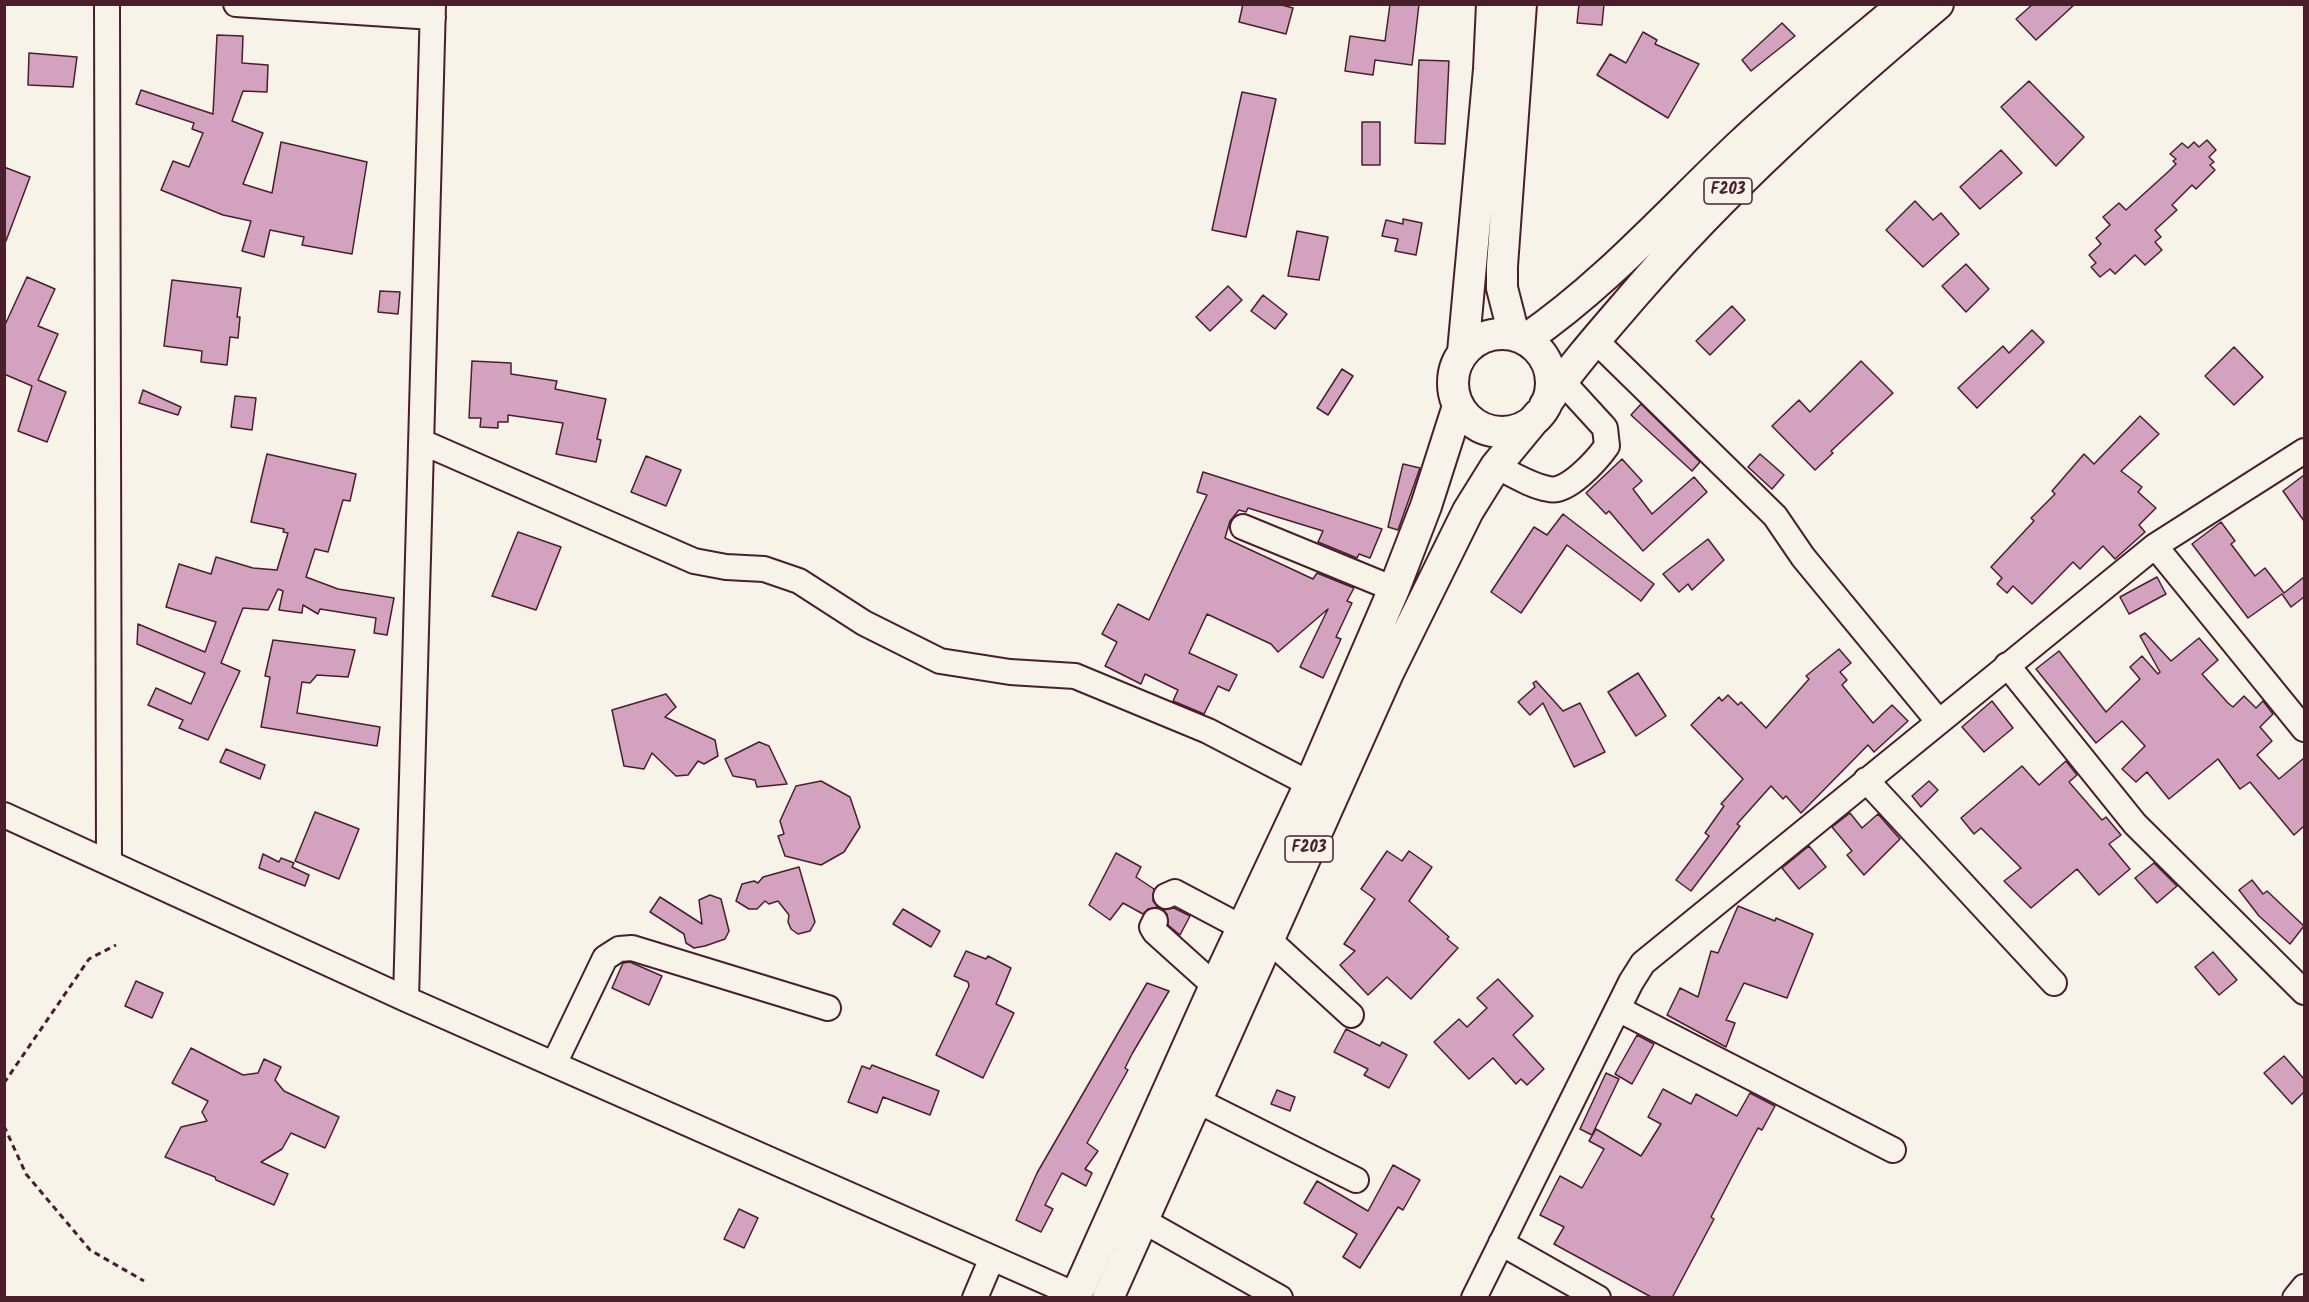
<!DOCTYPE html>
<style>
body{margin:0}
#map{position:relative;width:2309px;height:1302px;overflow:hidden;background:#f7f3e8;font-family:Kalam,sans-serif}
canvas{display:block}
.frame{position:absolute;inset:0;border:6px solid #4a1f2b;pointer-events:none}
</style>
<div id="map">
<canvas width="2309" height="1302"></canvas>
<div class="frame"></div>
</div>
<script>
const ctx = document.querySelector('canvas').getContext('2d');
ctx.lineJoin = 'round';
function fillPath(path, color) {
  ctx.fillStyle = color;
  ctx.fill(path, 'evenodd');
}
function stroke(path, color, width, dash) {
  ctx.strokeStyle = color;
  ctx.lineWidth = width;
  ctx.lineCap = dash ? 'butt' : 'round';
  ctx.setLineDash(dash || []);
  ctx.stroke(path);
}
function write(font, color, halo, rows, align = 'center') {
  ctx.font = font + ' Kalam,sans-serif';
  ctx.lineWidth = 4.5;
  ctx.setLineDash([]);
  ctx.textBaseline = 'middle';
  ctx.strokeStyle = halo;
  ctx.fillStyle = color;
  for (const [text, x, y, turn = 0] of rows) {
    ctx.save();
    ctx.translate(x, y);
    ctx.rotate((+turn || 0) * Math.PI / 180);
    ctx.textAlign = isNaN(turn) ? turn : align;
    if (halo) ctx.strokeText(text, 0, 0);
    ctx.fillText(text, 0, 0);
    ctx.restore();
  }
}
const building = new Path2D(`
 M1243 4H1278L1293 8 1286 34 1239 22Z
 M1390 4H1419L1412 65 1375 60 1373 75 1345 71 1350 36 1385 41Z
 M1579 4H1604L1602 25 1577 23Z
 M2033 4H2075L2036 40 2016 19Z
 M1782 23 1795 36 1751 71 1742 60Z
 M1643 32 1657 40 1655 44 1699 64 1668 118 1597 75 1610 54 1626 63Z
 M217 35 243 36 242 63 268 65 267 92 243 91 232 121 263 133 243 184 272 193 281 142 367 162 352 254 302 245 304 237 270 230 264 257 242 251 251 221 223 215 161 190 173 161 189 167 203 133 192 129 194 123 136 104 141 90 213 114Z
 M29 53 77 57 73 87 28 85Z
 M1419 60 1449 61 1445 144 1415 143Z
 M2029 81 2084 137 2056 166 2001 107Z
 M1242 92 1276 99 1246 237 1212 230Z
 M1362 122H1380V165H1362Z
 M2207 140 2216 150 2209 157 2214 162 2210 165 2215 170 2196 189 2192 185 2172 205 2177 210 2155 230 2161 237 2155 242 2162 250 2145 265 2135 255 2115 274 2110 269 2100 277 2091 267 2096 263 2089 255 2101 244 2096 238 2110 225 2103 217 2119 203 2126 210 2169 171 2176 164 2173 161 2176 159 2170 154 2182 143 2188 148 2194 142 2199 147Z
 M2001 150 2022 173 1980 209 1960 187Z
 M4 167 30 177 6 241 4 240Z
 M1915 201 1933 220 1941 213 1959 234 1923 267 1886 230Z
 M1403 219 1422 223 1416 255 1395 251 1398 239 1382 236 1386 220 1403 224Z
 M1297 231 1328 237 1319 280 1288 276Z
 M1966 264 1989 289 1966 312 1942 286Z
 M27 277 55 289 38 326 58 334 38 380 66 392 47 442 18 431 32 386 4 374V327Z
 M172 280 241 288 237 317H240L238 338 230 337 227 365 201 362 202 351 164 346Z
 M1228 286 1242 300 1210 331 1196 317Z
 M380 291 400 292 398 314 378 312Z
 M1263 295 1287 314 1275 329 1251 311Z
 M1732 306 1745 320 1710 355 1696 341Z
 M2032 330 2044 342 1977 408 1958 388 2003 346 2009 353Z
 M2234 347 2263 377 2234 405 2205 376Z
 M472 361 511 363V374L557 381 555 389 606 399 597 439 601 440 596 462 556 454 563 423 508 415V422H498V428L480 427 481 418H469Z
 M1861 361 1893 393 1831 451 1833 453 1815 470 1772 426 1799 400 1810 412Z
 M1342 369 1353 376 1328 415 1317 408Z
 M143 390 181 407 178 415 139 403Z
 M235 396 256 398 252 430 231 427Z
 M1641 404 1700 462 1692 471 1631 415Z
 M2140 416 2159 434 2121 471 2142 487 2138 492 2156 508 2139 525 2145 532 2115 559 2103 546 2080 569 2073 562 2032 604 2013 586 2007 593 1997 584 2002 578 1991 567 2034 521 2031 518 2055 494 2052 491 2084 454 2094 464Z
 M267 454 356 474 350 501 343 500 328 552 315 549 306 577 338 589 394 598 387 635 374 633 376 618 320 609 318 614 303 605 302 613 279 610 283 591 278 589 268 610 243 608 221 663 240 671 208 740 179 728 183 720 148 705 156 688 191 704 205 673 137 644 138 624 205 652 216 622 166 607 179 564 211 574 216 557 253 568 277 570 288 533 283 532 284 529 251 522Z
 M1760 454 1784 475 1772 489 1748 467Z
 M646 456 681 470 666 506 631 492Z
 M1622 459 1642 481 1633 489 1652 514 1694 477 1707 492 1643 551 1609 511 1606 514 1586 493Z
 M1403 464 1420 468 1398 530 1388 527Z
 M1203 472 1382 529 1370 558 1359 554 1357 558 1318 542 1323 531 1248 508 1246 512 1239 510 1230 521 1225 538 1313 579 1317 573 1354 588 1347 601 1352 603 1336 637 1341 639 1323 678 1300 667 1328 609 1278 652 1271 644 1207 614 1189 653 1237 675 1229 691 1218 686 1204 714 1173 701 1178 690 1145 674 1141 684 1105 666 1117 642 1102 634 1118 604 1149 620 1207 495 1197 492Z
 M2304 475V521L2283 491Z
 M1563 514 1654 584 1641 601 1567 545 1521 613 1491 592 1534 527 1547 535Z
 M2221 522 2235 541 2231 544 2255 576 2265 568 2284 593 2304 577V597L2291 607 2282 594 2248 618 2192 544Z
 M518 532 561 547 536 610 492 596Z
 M1708 539 1724 560 1692 590 1688 584 1679 592 1663 574Z
 M2157 577 2166 594 2129 614 2120 597Z
 M2145 633 2171 661 2199 638 2218 660 2202 674 2228 703 2233 707 2244 696 2256 708 2263 701 2273 714 2260 727 2272 741 2257 755 2279 779 2304 758V826L2294 835 2250 782 2240 789 2218 759 2169 799 2147 772 2136 782 2122 769 2145 746 2122 721 2096 743 2036 669 2059 651 2106 712 2140 679 2130 667 2142 656 2158 674 2160 672 2140 636Z
 M273 640 355 650 348 677 317 675 310 683 302 682 297 713 380 727 377 746 261 727 270 677 265 676Z
 M1839 649 1851 663 1840 672 1847 680 1842 685 1873 723 1892 705 1908 721 1874 752 1868 745 1801 813 1786 796 1783 799 1771 786 1737 824 1740 826 1691 891 1676 880 1709 836 1705 833 1724 806 1721 804 1743 779 1691 725 1719 697 1722 701 1728 695 1738 705 1741 702 1766 728 1809 679 1806 676Z
 M1638 673 1666 716 1636 736 1608 692Z
 M1536 681 1563 711 1580 703 1605 752 1574 767 1543 703 1530 715 1518 702 1535 687 1533 683Z
 M666 694 676 707 665 717 715 740 718 756 704 764 698 761 688 775 676 776 652 753 644 769 624 766 612 710Z
 M1992 701 2013 728 1984 752 1962 727Z
 M759 742 769 746 787 784 757 787 755 780 733 776 725 759Z
 M226 749 265 765 260 779 220 762Z
 M2066 761 2077 775 2069 782 2102 820 2106 817 2121 835 2109 844 2130 869 2099 895 2077 869 2031 908 2004 881 2021 868 1981 828 1974 834 1961 818 2022 766 2039 785Z
 M821 781 850 797 860 827 844 852 821 865 785 856 778 836 784 834 780 821 796 786Z
 M1929 781 1938 790 1921 807 1912 796Z
 M315 812 359 829 339 879 295 861Z
 M1850 813 1862 828 1878 814 1900 839 1864 875 1847 855 1852 851 1832 827Z
 M1809 846 1826 867 1799 889 1782 868Z
 M1387 851 1402 861 1409 851 1432 867 1409 901 1449 937 1447 939 1458 948 1411 999 1387 977 1368 995 1340 965 1355 951 1344 944 1375 899 1361 889Z
 M1116 853 1141 867 1136 877 1154 889 1153 901 1158 907 1148 909 1143 914 1123 903 1110 920 1089 905Z
 M263 854 279 862 281 858 294 863 292 867 309 875 305 886 259 868Z
 M2154 863 2177 886 2157 903 2135 878Z
 M799 867 815 922 810 931 798 934 791 929 788 922 789 915 778 901 769 904 765 901 757 909H749L736 901 742 884 754 881 758 883 763 877Z
 M2252 880 2263 894 2267 891 2304 926 2290 944 2259 916 2239 890Z
 M710 895 721 899 729 931 725 939 705 946 694 948 686 943 684 934 650 912 660 897 702 924 699 900Z
 M1738 906 1775 921 1776 918 1813 934 1787 998 1744 983 1726 1020 1735 1023 1726 1047 1667 1015 1680 988 1698 997 1711 951 1718 953Z
 M1174 908 1190 916 1180 935 1168 925 1167 914 1163 910Z
 M903 909 940 931 931 947 893 924Z
 M966 951 986 959 988 956 1011 968 996 1004 1014 1013 983 1078 936 1055 969 986 968 982 954 976Z
 M2213 952 2237 980 2219 995 2195 967Z
 M630 962 662 976 649 1005 612 988 623 963Z
 M1498 979 1533 1016 1513 1035 1544 1069 1527 1085 1521 1079 1516 1084 1493 1058 1469 1079 1434 1042 1459 1019 1467 1027 1487 1008 1477 998Z
 M136 981 163 993 152 1018 125 1006Z
 M1147 983 1169 991 1132 1054 1125 1068 1128 1070 1087 1143 1098 1151 1085 1169 1092 1173 1086 1186 1062 1173 1045 1205 1053 1209 1041 1232 1016 1220 1037 1173Z
 M1346 1029 1380 1046 1382 1042 1407 1055 1389 1088 1364 1075 1368 1069 1334 1052Z
 M1637 1035 1654 1044 1632 1084 1615 1074Z
 M191 1048 243 1075 258 1073 264 1059 281 1067 275 1080 284 1091 339 1117 325 1148 291 1133 282 1149 261 1162 288 1174 274 1205 216 1180 215 1177 165 1157 181 1127 207 1121 202 1112 208 1101 172 1083Z
 M2284 1056 2304 1079V1092L2292 1104 2264 1073Z
 M872 1065 939 1091 930 1115 883 1097 877 1113 848 1102 862 1066 870 1069Z
 M1606 1073 1619 1079 1592 1135 1580 1129Z
 M1663 1089 1691 1104 1696 1094 1737 1116 1750 1093 1775 1106 1762 1130 1758 1128 1736 1169 1711 1217 1714 1219 1672 1298H1653L1554 1244 1564 1227 1540 1215 1560 1176 1582 1188 1604 1149 1589 1141 1596 1129 1641 1156 1661 1124 1648 1117Z
 M1277 1090 1295 1097 1290 1111 1271 1104Z
 M1393 1165 1420 1180 1403 1210 1398 1207 1360 1268 1343 1257 1357 1234 1304 1203 1317 1181 1368 1211Z
 M739 1209 758 1218 744 1248 724 1239Z`);
fillPath(building, '#d3a2bf');
stroke(building, '#4a1f2b', 1.5);
const minor = new Path2D(`
 M107 4 109 862
 M236 4 433 17
 M1595 340 1775 516 1803 557 1939 722
 M422 442 694 561 726 567 764 569 799 581 864 623 940 661 1010 672 1075 676 1208 731 1310 784
 M1496 466C1512 474 1531 486 1549 489 1567 494 1597 460 1607 446L1605 428 1562 381
 M1243 527 1394 589
 M2155 546 2304 729
 M2007 665 2135 824 2304 992
 M1866 780 2054 983
 M4 815 406 999 1076 1295
 M1166 896 1175 892 1241 927
 M1155 921 1152 927 1155 932 1215 986
 M1268 939 1351 1015
 M406 999 433 4
 M1618 1009 1893 1150
 M554 1064 605 958 619 949 632 948 828 1008
 M1196 1100 1356 1180
 M1142 1220 1280 1298
 M1501 1243 1598 1298
 M975 1298 992 1258
 M1474 1298 1631 982 1643 963 2155 546 2304 451
 M2295 1298 2304 1287`);
const major = new Path2D(`
 M1453 383a49 49 0 1 1 98 0a49 49 0 1 1-98 0Z
 M1514 335 1502 288V266L1521 4
 M1526 339C1606 284 1671 210 1741 144 1793 95 1849 50 1904 4
 M1463 352 1489 69 1492 4
 M1545 405C1572 366 1603 331 1634 295 1727 187 1829 96 1938 4
 M1075 1298 1215 986 1310 784 1394 589 1426 506 1458 406
 M1108 1298 1388 673 1468 511 1496 466 1538 415`);
stroke(minor, '#4a1f2b', 28);
stroke(major, '#4a1f2b', 34);
stroke(new Path2D(`
 M4 1083 89 959 116 945
 M4 1126 26 1174 90 1250 144 1281`), '#4a1f2b', 3, [6, 4.5]);
stroke(minor, '#f7f3e8', 24);
stroke(major, '#f7f3e8', 30);
for (const [x, y, w] of [
 [1728,191,48],
 [1309,849,48]
]) {
  const box = new Path2D();
  box.roundRect(x - w / 2, y - 13, w, 26, 4.5);
  ctx.fillStyle = '#f7f3e8';
  ctx.fill(box);
  stroke(box, '#4a1f2b', 1.5);
}
write('bold 16px', '#4a1f2b', null, [
 ["F203",1728,191],
 ["F203",1309,849]
]);
</script>
